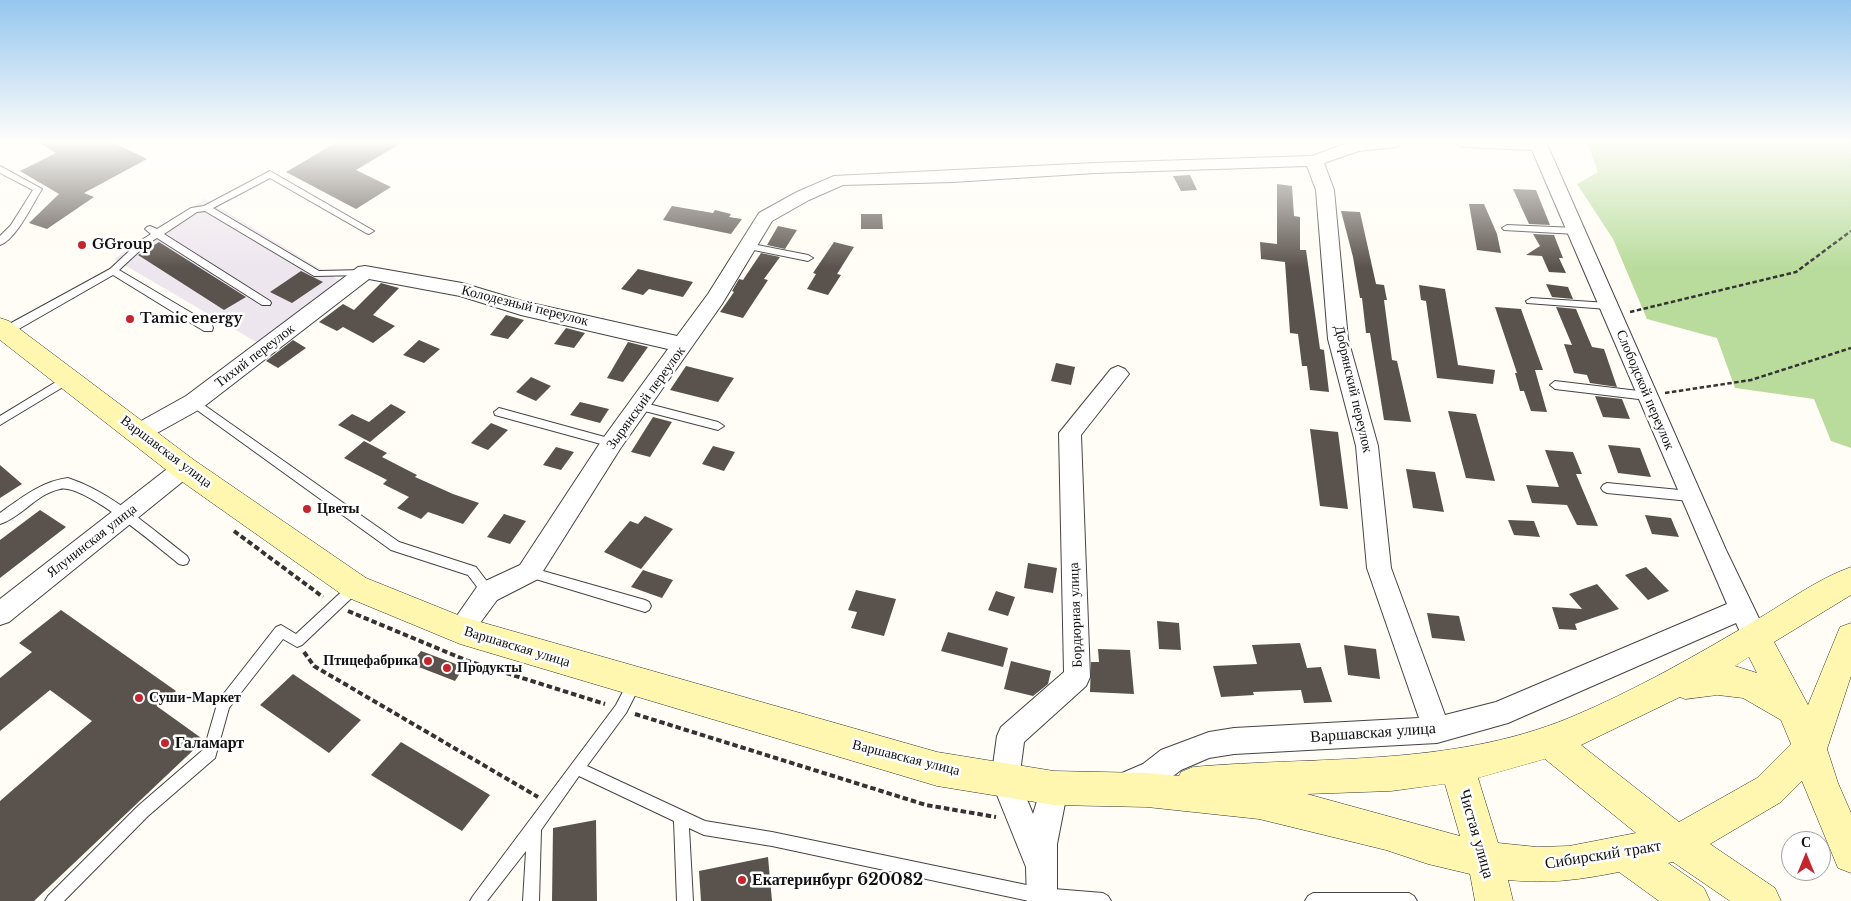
<!DOCTYPE html>
<meta charset="utf-8">
<style>
body{margin:0}
#map{position:relative;width:1851px;height:901px;overflow:hidden;background:#fffdf5;font-family:"Libre Baskerville",serif}
canvas{display:block}
.north{position:absolute;left:1781px;top:831px;width:50px;height:50px;box-sizing:border-box;background:#fff;border:1px solid #a0a0a0;border-radius:50%;rotate:0deg;font-size:14px;font-weight:700;line-height:20px;text-align:center;color:#111}
.north::after{content:'';display:block;margin:auto;width:18px;height:22px;background:#c4262e;clip-path:polygon(50% 0,100% 100%,50% 72%,0 100%)}
</style>
<div id="map">
<canvas width="1851" height="901"></canvas>
<div class="north">С</div>
</div>
<script>
const ctx = document.querySelector('canvas').getContext('2d');
ctx.lineJoin = 'round';
function fillPath(path, color) {
  ctx.fillStyle = color;
  ctx.fill(path, 'evenodd');
}
function stroke(path, color, width, dash) {
  ctx.strokeStyle = color;
  ctx.lineWidth = width;
  ctx.lineCap = dash ? 'butt' : 'round';
  ctx.setLineDash(dash || []);
  ctx.stroke(path);
}
function write(font, color, halo, rows, align = 'center') {
  ctx.font = font + ' "Libre Baskerville",serif';
  ctx.lineWidth = 5;
  ctx.setLineDash([]);
  ctx.textBaseline = 'middle';
  ctx.strokeStyle = halo;
  ctx.fillStyle = color;
  for (const [text, x, y, turn = 0] of rows) {
    ctx.save();
    ctx.translate(x, y);
    ctx.rotate((+turn || 0) * Math.PI / 180);
    ctx.textAlign = isNaN(turn) ? turn : align;
    if (halo) ctx.strokeText(text, 0, 0);
    ctx.fillText(text, 0, 0);
    ctx.restore();
  }
}
fillPath(new Path2D(`
 M205 199 347 285 258 343 114 259Z`), '#eee6ef');
fillPath(new Path2D(`
 M1587 142H1851V448L1831 441 1814 399 1735 388 1717 338 1647 319 1613 239 1577 184 1598 172Z`), '#b9dc9c');
fillPath(new Path2D(`
 M38 142H113L147 159 84 193 94 197 47 229 29 223 59 194 20 171 56 153Z
 M337 142H403L356 170 391 187 356 209 286 172Z
 M1190 175 1197 190 1181 191 1173 176Z
 M1277 184 1292 186 1294 216 1300 217V250H1306L1320 349 1324 350 1329 392 1310 390 1307 366H1302L1298 334 1290 333 1285 262 1261 259 1260 242 1277 244Z
 M1513 189 1536 190 1550 225 1529 224Z
 M1469 204H1484L1497 234 1501 253 1477 250Z
 M672 206 713 213 715 210 731 214 729 217 742 219 731 234 663 220Z
 M1341 211 1360 212 1376 284 1384 285 1387 300H1384L1392 360 1397 361 1411 422 1384 420 1370 333H1366L1362 298H1360L1353 257Z
 M861 214H882L883 229H861Z
 M778 226 797 230 785 249 767 245Z
 M1533 234 1554 235 1563 258H1559L1566 273 1549 272 1542 256 1526 255 1540 246Z
 M159 242 246 297 224 310 138 255Z
 M834 242 854 247 837 274 841 275 828 295 807 289 816 274 813 273Z
 M761 253 780 257 764 279 768 280 743 318 720 312 734 292 732 291 739 279 743 280Z
 M638 269 667 276 693 282 683 297 649 289 643 295 621 289Z
 M301 271 323 282 292 303 270 292Z
 M381 283 399 288 373 315 395 326 373 343 343 327 337 331 319 322 343 304 354 310Z
 M1546 284 1568 287 1573 299 1552 297Z
 M1419 285 1445 289 1458 365 1495 370 1493 384 1437 378 1426 301 1421 300Z
 M1495 307 1521 309 1543 370H1535L1547 412 1531 411 1524 391H1520L1515 373H1517Z
 M1556 307 1576 309 1592 347 1604 349 1617 387 1590 383 1587 375 1574 373 1564 344 1572 345Z
 M506 315 524 320 508 339 490 335Z
 M566 328 585 333 574 348 554 344Z
 M293 340 306 348 278 368 266 361Z
 M419 340 440 349 424 363 403 355Z
 M628 342 648 347 623 382 607 378Z
 M1056 363 1075 367 1071 385 1051 381Z
 M686 366 734 378 718 402 670 390Z
 M531 377 551 386 536 401 516 392Z
 M1595 396 1622 399 1630 419 1603 417Z
 M580 402 609 409 600 423 570 415Z
 M391 404 406 412 370 442 338 425 352 414 369 422Z
 M1448 411 1476 414 1495 481 1466 478Z
 M653 417 672 422 650 457 631 452Z
 M491 423 508 430 488 450 471 443Z
 M1310 429 1338 432 1348 509 1320 506Z
 M364 441 387 453 382 457 417 475 415 477 453 494 479 503 463 524 428 512 421 519 397 508 409 497 383 484 387 480 344 458Z
 M1608 445 1640 448 1651 477 1618 473Z
 M713 446 735 452 724 471 702 464Z
 M556 447 574 452 561 470 543 465Z
 M1545 450 1573 452 1582 474H1576L1598 526 1577 525 1567 505 1532 503 1526 485 1559 487Z
 M0 465 22 484 0 498Z
 M1406 469 1435 472 1444 512 1413 508Z
 M40 510 66 527 0 578V540Z
 M504 514 526 521 510 544 487 537Z
 M1645 515 1671 518 1679 537 1652 534Z
 M645 516 673 529 641 569 604 552 630 521 638 524Z
 M1508 520 1534 521 1540 537 1514 535Z
 M1028 563 1057 568 1053 593 1024 588Z
 M1646 567 1669 591 1648 600 1625 575Z
 M643 570 673 580 662 598 631 587Z
 M1597 584 1619 609 1575 624 1577 630 1559 629 1552 607 1582 609 1569 594Z
 M856 590 896 599 884 636 851 628 857 612 848 610Z
 M996 591 1015 597 1008 616 988 610Z
 M61 610 176 691 158 707 204 740 34 901H0V801L92 721 50 690 0 731V678L32 652 19 643Z
 M1427 613 1459 616 1465 641 1432 638Z
 M1157 621 1179 623 1181 650 1159 649Z
 M948 632 1008 648 1003 667 941 651Z
 M1300 643 1307 668 1321 667 1332 702 1304 703 1301 690 1253 692 1254 695 1221 697 1213 666 1257 664 1252 645Z
 M1344 645 1376 649 1380 679 1348 675Z
 M1098 649 1130 650 1134 694 1090 692 1091 662H1099Z
 M421 651 464 667 455 681 411 664Z
 M1011 661 1051 671 1048 684 1033 696 1004 689Z
 M293 674 361 720 329 753 260 705Z
 M401 742 490 795 462 831 371 775Z
 M596 820 597 901H552L553 828Z
 M768 857 772 901H701L699 871Z`), '#5a524d');
const lane = new Path2D(`
 M0 166 42 189C33 203 16 240 0 245V236L11 225 33 190 0 173Z
 M270 171 374 231 369 234 366 233 270 178 213 208 319 271 363 270 366 271 368 273 366 275 314 276 205 211 197 212 164 234 270 301 271 303 270 305H262L157 238 146 245 119 270 212 325 213 328 212 331H204L113 275 10 334H2L1 331 2 328 110 269 140 241 151 234 145 229 147 227 150 226 157 229 191 208 204 206Z
 M1507 225 1576 228 1581 231 1576 234 1504 230 1502 228Z
 M747 243 808 255 813 258 808 261 744 248V244Z
 M1531 298 1608 303 1613 306 1608 309 1527 303 1526 301Z
 M69 374 74 378 73 381 0 425V416Z
 M1555 381 1647 392 1652 396 1647 400 1555 389 1550 385Z
 M194 398 399 542 476 567 492 588 494 592 492 596 488 597 484 596 468 575 391 550 190 405 189 402 190 399Z
 M641 402 718 422 724 426 718 430 637 409 636 406Z
 M499 408 612 439 616 440 618 443 616 446 612 447 495 415 494 412Z
 M68 478C111 492 152 529 187 556L189 560 187 564 183 565 179 564C158 547 83 483 60 489 36 494 22 517 0 524V513C21 498 42 481 68 478Z
 M1607 483 1690 491 1694 493 1696 496 1694 499 1690 501 1607 493 1603 491 1601 488 1603 485Z
 M529 567 645 600 649 602 651 606 649 610 645 612 529 577 525 576 523 572 525 568Z
 M355 582 359 583 361 587 359 591 302 645 297 647 283 639 229 708 215 758 148 816 64 901H45L48 896 138 806 204 749 218 701 276 627 281 625 296 634 351 583Z
 M635 676 640 678 642 682 626 713 587 766 705 821 772 832 1041 888 1103 893 1108 896 1111 901H1029L772 846 704 835 689 828 693 901H677L674 821 579 776 541 830 539 901H523L526 851 487 901H470L473 896 616 705 630 678Z
 M1313 893H1409L1414 896 1417 901H1305L1308 896Z`);
const street = new Path2D(`
 M1350 142H1404L1396 147 1359 151 1324 163 1334 190 1348 339 1378 446 1391 568 1445 715 1496 702 1727 604 1532 150 1462 147 1454 142H1546L1726 550 1768 637 1764 645 1755 648 1746 645 1736 623 1508 723 1437 743 1234 754 1209 758 1181 770 1163 784 1125 800 1115 796 1111 786 1115 776 1143 764 1161 750 1209 732 1234 728 1419 718 1367 568 1356 446 1328 339 1316 190 1307 166 1095 173 953 182 843 185 809 200 772 221 722 304 620 449 538 579 497 600 469 638 460 641 451 638 447 630 479 584 520 565 604 437 668 349 521 315 460 296 369 279 202 408 148 438 140 440 132 438 129 432 132 426 186 396 358 267 365 266 462 283 522 301 677 336 708 294 759 213 797 192 834 176 1095 163 1312 156Z
 M1118 366 1125 369 1129 374 1081 435 1090 677 1086 686 1024 742 1019 780 1033 814 1044 778 1054 774 1064 778 1068 788 1057 844V901H1027L1026 867 991 780 997 736 1001 727 1064 672 1059 433 1111 369Z
 M184 459 192 462 195 468 192 474 9 622 0 625V599L176 462Z`);
const secondary = new Path2D(`
 M0 318 9 321 194 460 366 578 463 617 937 752 1054 771 1147 773 1179 776 1181 772 1193 767C1319 756 1449 767 1569 718 1634 691 1695 656 1756 620 1787 602 1817 579 1851 567V595L1774 642 1808 705 1840 627 1851 623V676L1827 749 1838 783 1851 813V873L1838 868 1802 781 1781 802 1710 844 1775 888 1781 901H1730L1673 862 1668 863 1704 888 1710 901H1659L1619 872C1578 880 1550 884 1508 880L1513 901H1475L1470 874 1428 864 1386 850 1259 819 1147 807 1054 805 937 786 460 644 344 596 174 476 0 340ZM1749 657 1757 673 1735 666ZM1718 695 1743 698 1781 720 1791 744 1757 778 1679 822 1581 745 1680 697 1685 699ZM1545 759 1636 833 1569 846 1537 847 1498 843 1478 778ZM1445 784 1460 836 1307 794 1391 791Z`);
stroke(lane, '#444', 2);
stroke(street, '#444', 2);
stroke(secondary, '#333', 1);
stroke(new Path2D(`
 M1630 312 1796 272 1851 231
 M1665 393 1751 380 1851 348`), '#333', 2.5, [4.5, 2.5]);
stroke(new Path2D(`
 M234 531 323 597
 M348 611 468 661 605 704
 M304 652 314 666 538 797
 M635 714 926 805 996 817`), '#333', 4, [5.5, 3]);
fillPath(lane, '#fff');
fillPath(street, '#fff');
fillPath(secondary, '#fff6b0');
const sky = ctx.createLinearGradient(0, 0, 0, 268);
sky.addColorStop(0, '#95c6ee');
sky.addColorStop(0.53, '#fffefa');
sky.addColorStop(1, '#fffefa00');
ctx.fillStyle = sky;
ctx.fillRect(0, 0, 1851, 268);
for (const [x, y, r, color] of [
 [82,245,5,"#c4262e"],
 [130,319,5,"#c4262e"],
 [307,509,5,"#c4262e"],
 [428,661,5,"#c4262e"],
 [447,668,5,"#c4262e"],
 [139,698,5,"#c4262e"],
 [165,743,5,"#c4262e"],
 [742,880,5,"#c4262e"]
]) {
  const dot = new Path2D();
  dot.arc(x, y, r, 0, 2 * Math.PI);
  ctx.fillStyle = color;
  ctx.fill(dot);
  stroke(dot, '#fff', 2);
}
write('bold 14px', '#111', '#fff', [
 ["GGroup",92,245],
 ["Tamic energy",140,319],
 ["Цветы",317,509],
 ["Птицефабрика",418,661,"right"],
 ["Продукты",457,668],
 ["Суши-Маркет",149,698]
], 'left');
write('14px', '#111', '#fff', [
 ["Колодезный переулок",525,306,14],
 ["Тихий переулок",255,356,-37],
 ["Добрянский переулок",1353,389,77],
 ["Слободской переулок",1645,390,67],
 ["Зырянский переулок",646,398,-54],
 ["Варшавская улица",166,452,37],
 ["Ялунинская улица",92,541,-38],
 ["Бордюрная улица",1076,615,-92],
 ["Варшавская улица",517,647,17],
 ["Варшавская улица",906,758,14]
]);
write('16px', '#111', '#fff', [
 ["Варшавская улица",1373,733,-4],
 ["Чистая улица",1476,834,74],
 ["Сибирский тракт",1603,855,-9]
]);
write('bold 16px', '#111', '#fff', [
 ["Галамарт",175,743],
 ["Екатеринбург 620082",752,880]
], 'left');
</script>
